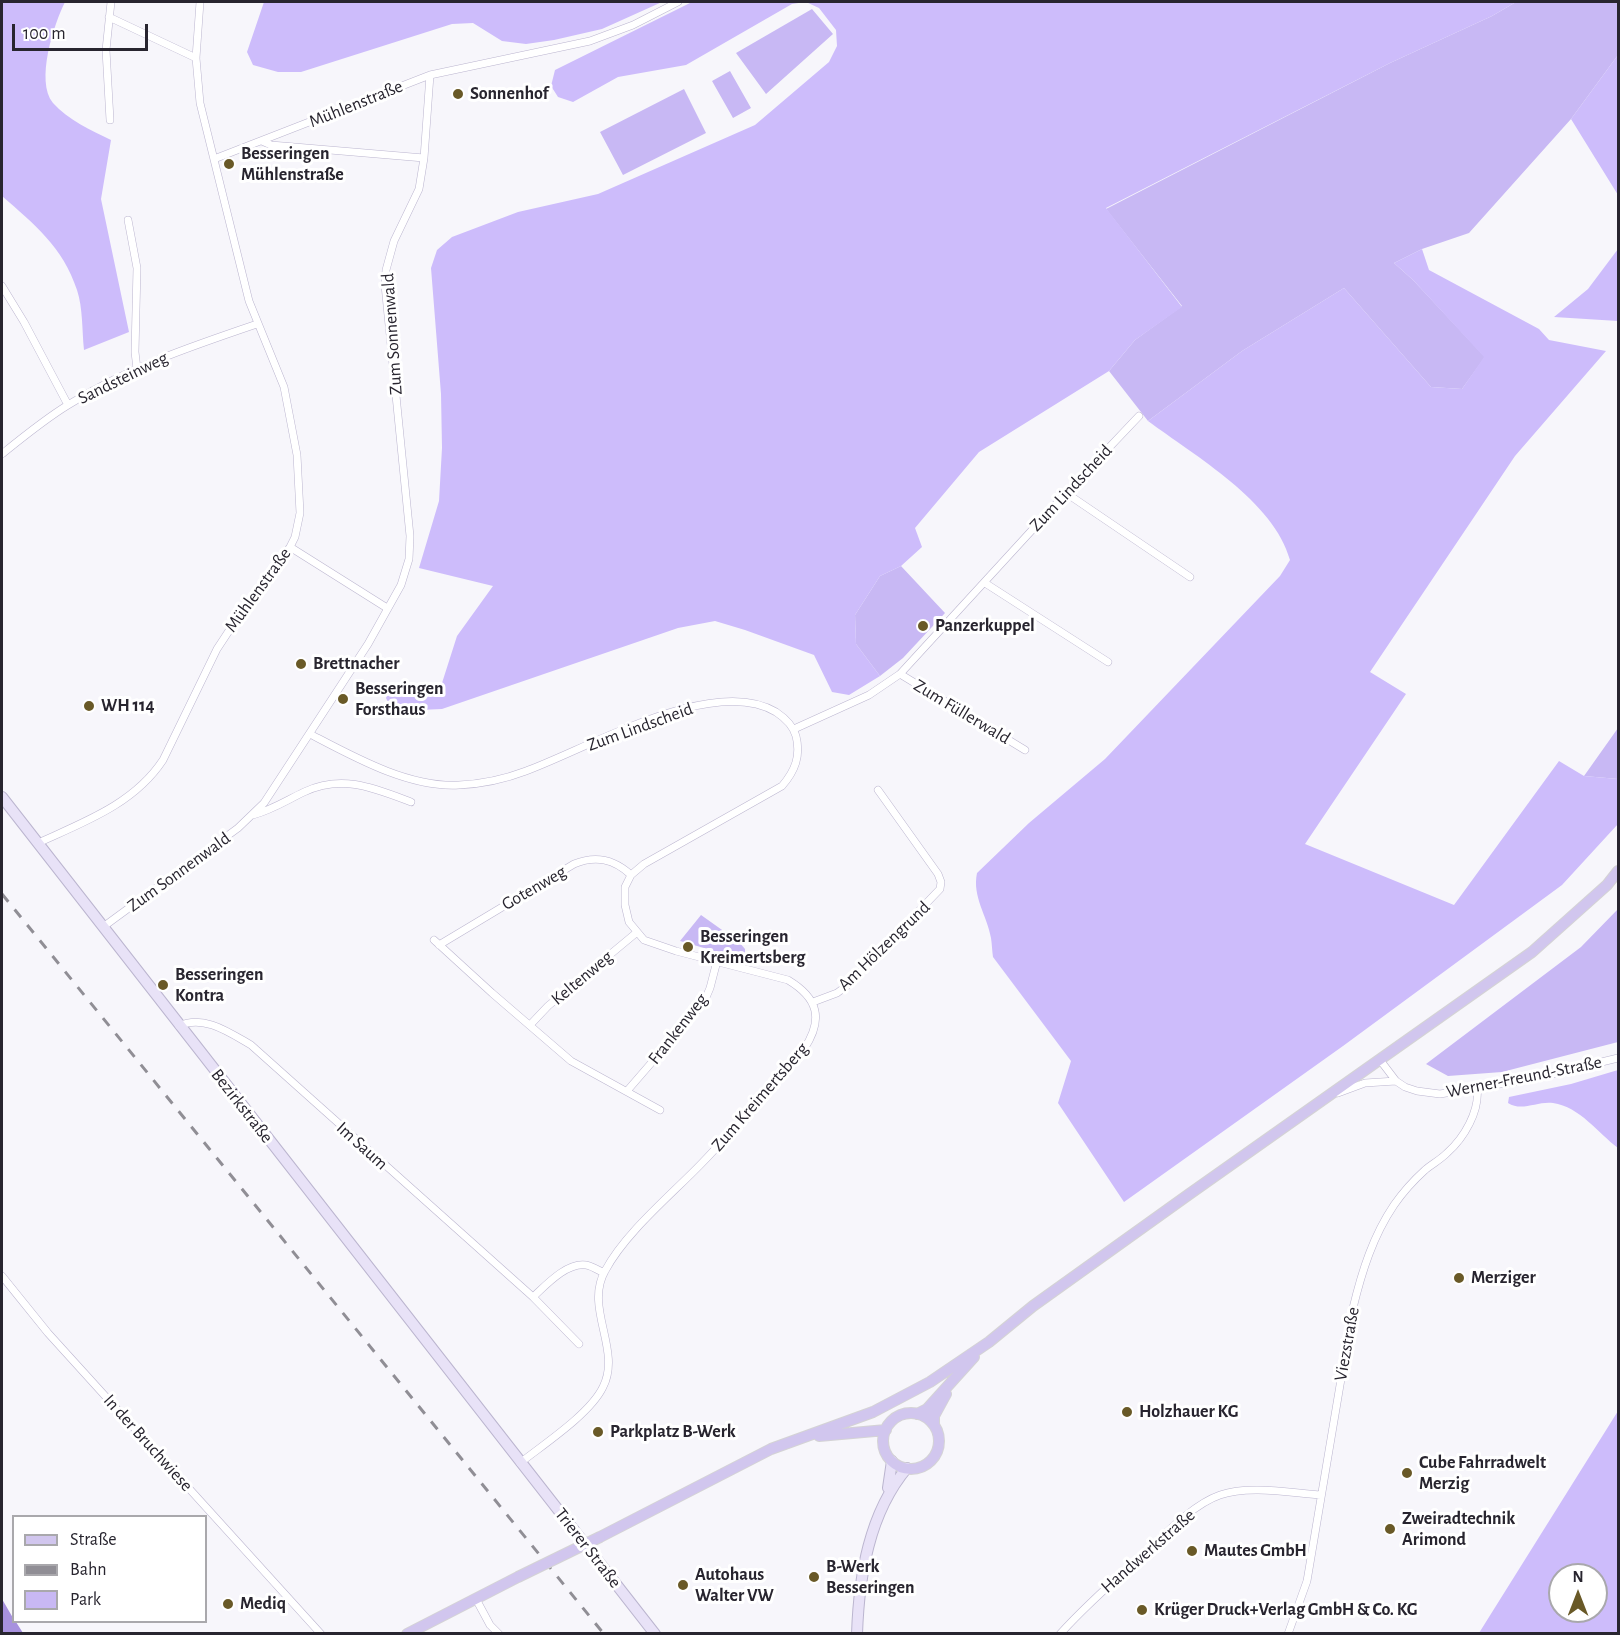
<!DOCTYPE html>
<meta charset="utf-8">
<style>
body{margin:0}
#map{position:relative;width:1620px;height:1635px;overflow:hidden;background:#f7f6fb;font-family:"Alegreya Sans",sans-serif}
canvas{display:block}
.frame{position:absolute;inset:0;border:3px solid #28252f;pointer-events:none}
.legend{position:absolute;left:12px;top:1515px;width:195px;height:108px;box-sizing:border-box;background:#fff;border:2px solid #a9a8ac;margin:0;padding:8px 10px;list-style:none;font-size:18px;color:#28252f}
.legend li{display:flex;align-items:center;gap:12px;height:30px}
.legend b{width:30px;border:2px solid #a9a8ac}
.north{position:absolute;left:1548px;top:1563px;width:60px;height:60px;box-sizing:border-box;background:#fff;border:2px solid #a9a8ac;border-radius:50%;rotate:0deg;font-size:16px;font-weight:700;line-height:24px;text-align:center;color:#28252f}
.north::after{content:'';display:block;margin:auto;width:21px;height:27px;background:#695927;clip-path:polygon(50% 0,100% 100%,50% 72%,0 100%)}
.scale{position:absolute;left:12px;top:24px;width:136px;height:27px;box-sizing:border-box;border:3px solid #28252f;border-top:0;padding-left:8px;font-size:18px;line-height:21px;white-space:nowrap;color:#28252f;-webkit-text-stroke:4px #fff;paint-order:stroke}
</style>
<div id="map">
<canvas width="1620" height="1635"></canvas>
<div class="frame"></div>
<ul class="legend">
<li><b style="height:8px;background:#d1c6ee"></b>Straße</li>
<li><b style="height:8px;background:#908e95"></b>Bahn</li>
<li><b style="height:16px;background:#c8b8f4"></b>Park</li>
</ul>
<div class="north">N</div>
<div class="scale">100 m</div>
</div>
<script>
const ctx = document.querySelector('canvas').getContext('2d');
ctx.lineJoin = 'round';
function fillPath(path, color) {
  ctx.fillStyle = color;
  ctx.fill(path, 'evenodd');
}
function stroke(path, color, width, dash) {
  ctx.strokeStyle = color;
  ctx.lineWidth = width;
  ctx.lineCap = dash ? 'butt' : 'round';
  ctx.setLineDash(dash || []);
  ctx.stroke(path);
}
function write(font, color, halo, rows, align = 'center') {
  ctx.font = font + ' "Alegreya Sans",sans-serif';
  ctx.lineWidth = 6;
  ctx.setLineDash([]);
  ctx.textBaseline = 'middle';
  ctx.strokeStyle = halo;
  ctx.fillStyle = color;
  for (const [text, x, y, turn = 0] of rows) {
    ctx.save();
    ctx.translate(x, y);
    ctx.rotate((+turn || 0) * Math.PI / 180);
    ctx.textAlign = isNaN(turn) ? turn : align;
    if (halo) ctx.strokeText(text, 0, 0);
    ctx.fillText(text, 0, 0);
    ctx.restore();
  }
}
fillPath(new Path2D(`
 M1516 2H1618V55L1571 119 1469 233 1422 249 1394 263 1413 280 1485 357 1462 389 1431 387 1344 288 1242 351 1148 421 1109 371 1135 340 1182 306 1106 209 1390 63 1492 16Z
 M812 9 833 34 766 94 736 53Z
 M730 71 751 108 733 118 712 81Z
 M684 89 706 133 623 175 600 132Z
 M901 566 945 613 903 658 880 676 856 644 855 615 880 576Z
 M1618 728V779L1584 776Z
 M1618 909V1042L1502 1072 1448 1076 1426 1064 1581 947Z
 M701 915 739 942 745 949V960L680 941Z`), '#c8b8f4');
fillPath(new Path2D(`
 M2 2H65C54 24 35 81 53 103 68 120 91 130 111 140L101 199 129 332 84 350C82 331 83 308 77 290 63 247 34 224 2 196Z
 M264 2H662L602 29 554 40 526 44 502 41 473 23 452 24 301 72H278L253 65 247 52Z
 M692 2H805L792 4 686 65 618 77 573 102 558 97 551 86 555 70Z
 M806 2H1516L1492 16 1390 63 1106 208 1182 307 1135 340 1109 371 979 452 915 528 922 547 901 566 880 576 855 615 856 644 880 676 849 695 832 692 814 655 745 630 715 621 678 628 442 709 419 710 388 702 386 698 391 686 428 689 442 683 457 636 493 586 419 568 439 501 442 448 441 394 431 268 437 250 452 237 518 212 598 194 755 125 829 62 837 46 836 30 819 8Z
 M1618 55V195L1571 119Z
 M1422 249 1429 270 1539 329 1549 340 1606 351 1515 456 1370 672 1406 694 1305 844 1454 905 1559 761 1584 776 1618 779V824L1562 885 1343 1046 1124 1202 1058 1103 1071 1061 993 957C992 951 992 944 991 938 987 915 972 897 977 873L1029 823 1105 759 1280 576 1290 560C1274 501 1195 456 1148 421L1242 351 1344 288 1431 387 1462 389 1484 357 1413 280 1394 263Z
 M1618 249V321L1554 317 1588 289Z
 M1618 1070V1148C1598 1133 1580 1107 1553 1103 1537 1101 1522 1112 1508 1103L1509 1097 1571 1084Z
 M1618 1411V1633H1479ZM1560 1575H1596V1611H1560Z`), '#cdbcfb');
fillPath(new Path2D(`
 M2 1599 13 1618 14 1622H16L23 1633H2Z`), '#a791de');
const street = new Path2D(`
 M109 17 196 58
 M110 120 106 50 111 2
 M262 141 271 145 424 158
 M214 159 430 75 590 41 633 25 678 2
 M128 220 137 268 135 352 137 369
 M2 286 24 322 68 405
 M2 454C23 437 45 419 68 405 127 368 192 346 257 324
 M1066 493 1190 577
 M290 547 387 608
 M985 583 1108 662
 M900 674 1025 750
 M794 729 869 695 900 674 1066 493 1139 416
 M310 734C354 757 409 788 459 785 482 784 505 779 526 771 589 748 714 674 776 712 785 718 793 725 796 736 801 756 795 771 782 786L644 864 631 875 625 887V905L629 922 644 940 676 951 788 980C818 998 824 1019 804 1049 770 1087 737 1127 701 1164 671 1195 625 1233 605 1271 584 1308 622 1350 603 1387 590 1414 544 1444 520 1463
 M253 815C272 810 287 800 304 792 342 774 374 788 411 802
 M38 843C84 822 134 804 163 760L217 649 244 608 290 547 295 537 300 513 297 455 284 387 249 301 200 103 196 58 200 2
 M103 927 238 828 264 803 368 644 401 585 409 559 410 536 385 285 386 270 394 241 419 189 424 158 430 75
 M434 940 492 993 571 1061 660 1110
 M439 945 574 864C596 855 614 859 631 875
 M813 1002 837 993 848 985 940 889 941 882 938 874 878 790
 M530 1025 548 1006 636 933
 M179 1026C204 1014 230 1033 251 1045L533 1297 579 1344
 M1380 1060 1396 1081 1405 1087 1417 1091 1440 1094 1536 1078 1618 1058
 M627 1091 704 1002 710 988 717 961
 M1338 1093 1365 1083 1396 1081
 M2 1276 48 1333 321 1634
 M533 1297C546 1285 567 1262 586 1265 592 1266 598 1270 604 1273
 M476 1599 490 1625 499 1634
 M1060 1634C1087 1604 1117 1578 1147 1551 1167 1532 1194 1504 1220 1495 1249 1485 1291 1493 1321 1495
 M1288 1634 1307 1581 1353 1308C1362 1271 1373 1236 1394 1205 1403 1192 1414 1180 1425 1170 1432 1164 1440 1160 1447 1153 1464 1138 1480 1111 1477 1088`);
const secondary = new Path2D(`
 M2 797 655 1634
 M888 1488 892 1461
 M857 1634C859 1576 869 1513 907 1468`);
const primary = new Path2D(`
 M883 1441a28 28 0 1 1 56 0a28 28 0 1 1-56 0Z
 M917 1414 927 1409 974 1357
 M934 1425V1416L946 1394
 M819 1436 886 1430
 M600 1537 771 1449 873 1412 930 1382 989 1342 1033 1306 1188 1195 1532 952 1607 885 1618 871
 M407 1634 518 1577`);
stroke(street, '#bbb5cf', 8);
stroke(secondary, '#bbb5cf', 12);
stroke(primary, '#d4d3d5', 12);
stroke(street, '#fff', 7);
stroke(secondary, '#e8e2f7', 10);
stroke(primary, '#d1c6ee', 10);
stroke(new Path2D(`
 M2 894 604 1634`), '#908e95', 3, [10, 10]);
const primaryBridge = new Path2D(`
 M518 1577 600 1537`);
stroke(primaryBridge, '#d4d3d5', 12, []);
stroke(primaryBridge, '#d1c6ee', 10);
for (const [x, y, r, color] of [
 [458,94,6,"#695927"],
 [229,164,6,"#695927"],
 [923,626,6,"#695927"],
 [301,664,6,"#695927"],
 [343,699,6,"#695927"],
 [89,706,6,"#695927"],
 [688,947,6,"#695927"],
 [163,985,6,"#695927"],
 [1459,1278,6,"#695927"],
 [1127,1412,6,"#695927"],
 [598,1432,6,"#695927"],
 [1407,1473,6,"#695927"],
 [1390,1529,6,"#695927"],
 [1192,1551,6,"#695927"],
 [814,1577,6,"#695927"],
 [683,1585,6,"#695927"],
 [228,1604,6,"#695927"],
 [1142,1610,6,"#695927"]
]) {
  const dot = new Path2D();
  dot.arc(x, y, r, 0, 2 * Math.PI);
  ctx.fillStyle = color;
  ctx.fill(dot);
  stroke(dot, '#fff', 2);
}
write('bold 18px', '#28252f', '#fff', [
 ["Sonnenhof",470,94],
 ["Besseringen",241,154],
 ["Mühlenstraße",241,175],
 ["Panzerkuppel",935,626],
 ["Brettnacher",313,664],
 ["Besseringen",355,689],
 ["Forsthaus",355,710],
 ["WH 114",101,706],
 ["Besseringen",700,937],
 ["Kreimertsberg",700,958],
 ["Besseringen",175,975],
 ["Kontra",175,996],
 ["Merziger",1471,1278],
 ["Holzhauer KG",1139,1412],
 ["Parkplatz B-Werk",610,1432],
 ["Cube Fahrradwelt",1419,1463],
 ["Merzig",1419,1484],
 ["Zweiradtechnik",1402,1519],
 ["Arimond",1402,1540],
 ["Mautes GmbH",1204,1551],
 ["B-Werk",826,1567],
 ["Besseringen",826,1588],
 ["Autohaus",695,1575],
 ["Walter VW",695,1596],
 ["Mediq",240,1604],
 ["Krüger Druck+Verlag GmbH & Co. KG",1154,1610]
], 'left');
write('18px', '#28252f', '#fff', [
 ["Mühlenstraße",356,104,-22],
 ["Zum Sonnenwald",392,334,-94],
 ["Sandsteinweg",123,378,-26],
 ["Zum Lindscheid",1071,488,-47],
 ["Mühlenstraße",258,590,-54],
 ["Zum Füllerwald",962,712,31],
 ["Zum Lindscheid",640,727,-20],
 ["Zum Sonnenwald",179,872,-36],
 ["Gotenweg",534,888,-30],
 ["Am Hölzengrund",884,946,-44],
 ["Keltenweg",582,978,-40],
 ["Frankenweg",678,1029,-52],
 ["Werner-Freund-Straße",1524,1077,-11],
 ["Zum Kreimertsberg",760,1097,-49],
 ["Bezirkstraße",242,1106,52],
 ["Im Saum",362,1146,42],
 ["Viezstraße",1347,1344,-80],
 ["In der Bruchwiese",148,1443,48],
 ["Trierer Straße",588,1548,52],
 ["Handwerkstraße",1148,1551,-41]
]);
</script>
